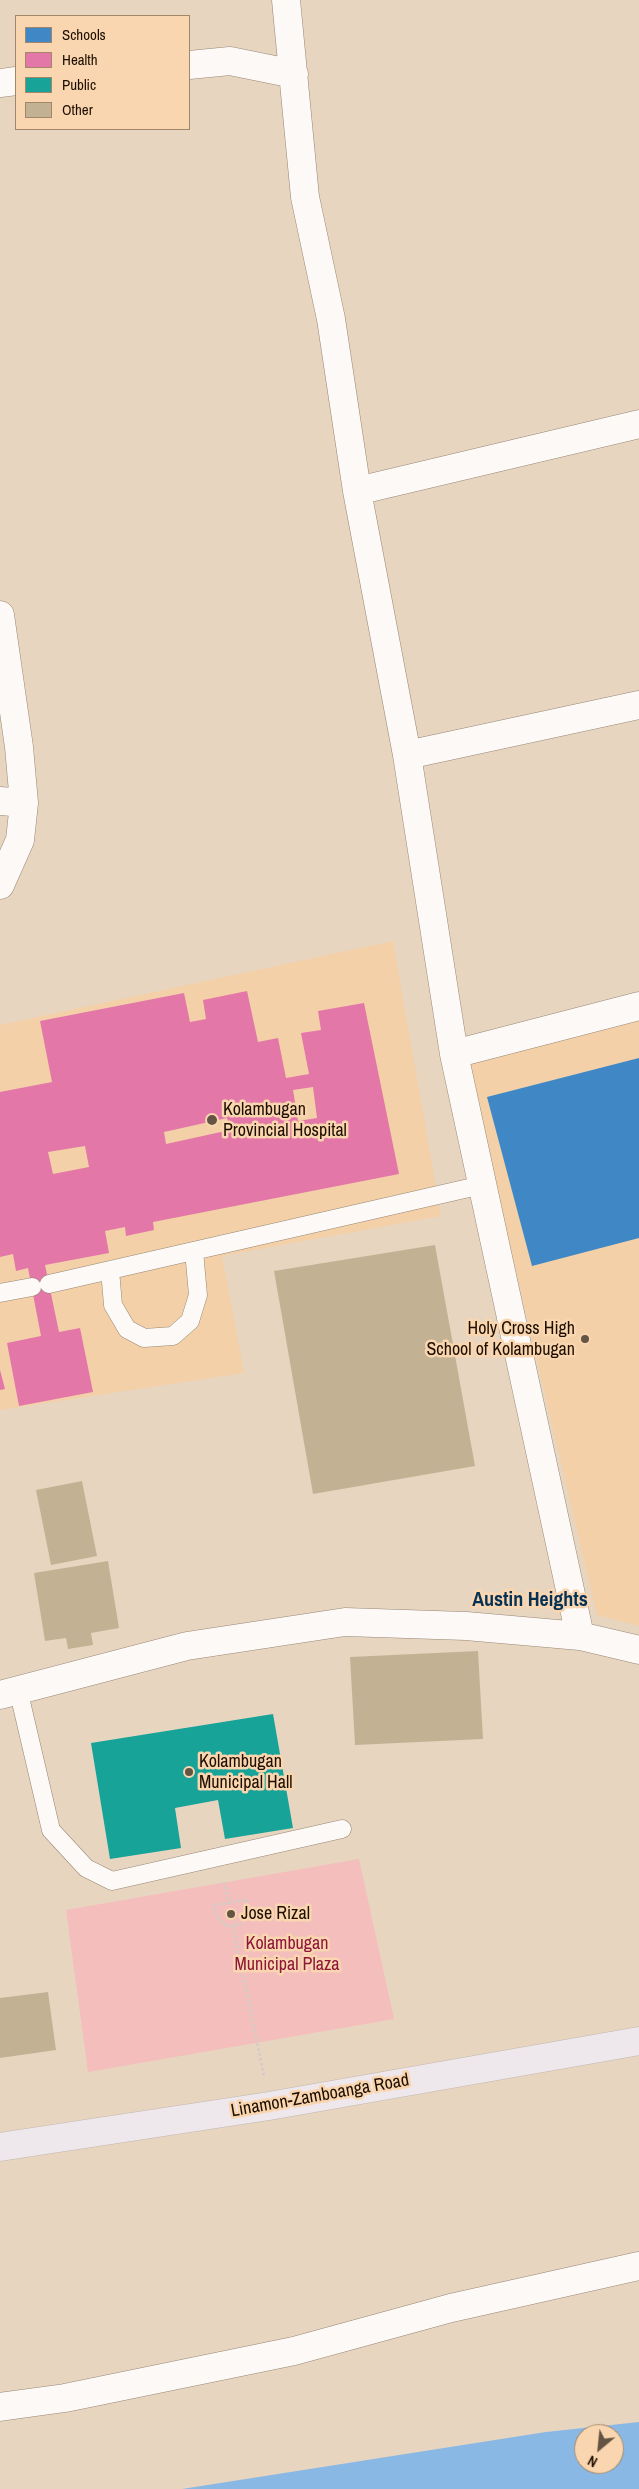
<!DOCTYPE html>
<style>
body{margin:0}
#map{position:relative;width:639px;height:2489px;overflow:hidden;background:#e8d5c0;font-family:"Archivo Narrow",sans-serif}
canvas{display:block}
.legend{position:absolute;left:15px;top:15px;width:175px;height:115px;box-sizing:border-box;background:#f9d6af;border:1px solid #a18669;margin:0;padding:6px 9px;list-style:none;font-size:15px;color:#1d0e00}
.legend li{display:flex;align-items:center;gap:10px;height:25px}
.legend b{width:25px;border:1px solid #a18669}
.north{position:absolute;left:574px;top:2424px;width:50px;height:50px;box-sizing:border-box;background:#f9d6af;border:1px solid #a18669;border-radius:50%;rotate:208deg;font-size:14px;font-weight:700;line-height:20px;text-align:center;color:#1d0e00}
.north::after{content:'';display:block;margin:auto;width:18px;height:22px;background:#645443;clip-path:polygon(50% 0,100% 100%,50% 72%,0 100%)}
</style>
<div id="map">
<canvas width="639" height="2489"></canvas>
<ul class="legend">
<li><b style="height:14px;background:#3f88c5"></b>Schools</li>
<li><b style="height:14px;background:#e377a8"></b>Health</li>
<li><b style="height:14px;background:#17a398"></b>Public</li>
<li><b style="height:14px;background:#c2b293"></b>Other</li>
</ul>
<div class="north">N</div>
</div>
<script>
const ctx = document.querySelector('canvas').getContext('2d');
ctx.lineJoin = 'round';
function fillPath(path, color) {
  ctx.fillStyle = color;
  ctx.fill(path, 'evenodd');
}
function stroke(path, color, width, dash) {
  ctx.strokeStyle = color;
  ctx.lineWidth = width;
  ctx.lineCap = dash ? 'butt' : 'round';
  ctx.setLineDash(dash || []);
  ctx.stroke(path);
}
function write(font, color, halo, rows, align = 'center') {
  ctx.font = font + ' "Archivo Narrow",sans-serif';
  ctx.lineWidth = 5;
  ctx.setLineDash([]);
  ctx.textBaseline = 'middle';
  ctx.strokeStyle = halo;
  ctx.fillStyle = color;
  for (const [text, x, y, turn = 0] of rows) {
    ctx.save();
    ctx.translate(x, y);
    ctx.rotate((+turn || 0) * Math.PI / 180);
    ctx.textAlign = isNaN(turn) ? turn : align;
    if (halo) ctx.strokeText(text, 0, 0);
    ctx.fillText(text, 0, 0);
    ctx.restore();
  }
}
fillPath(new Path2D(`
 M393 941 441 1216 222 1256 244 1373 0 1410V1025Z
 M639 1020V1626L597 1615 467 1064Z`), '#f3d0a8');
fillPath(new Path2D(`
 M359 1859 394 2019 88 2072 66 1910Z`), '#f3bebb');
fillPath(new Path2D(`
 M639 2422V2489H182L546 2432ZM584 2434H614V2464H584Z`), '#89b8e4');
fillPath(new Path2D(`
 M639 1058V1238L532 1266 487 1097Z`), '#3f88c5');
fillPath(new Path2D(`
 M247 991 258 1042 278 1038 286 1078 309 1074 301 1033 321 1030 318 1011 364 1003 399 1174 153 1222 154 1230 126 1236 125 1227 105 1231 109 1253 45 1265 59 1332 80 1328 93 1392 19 1406 7 1343 41 1336 28 1268 16 1271 13 1254 0 1257V1092L52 1082 40 1021 184 993 190 1022 206 1019 203 1000ZM313 1087 317 1118 298 1121 293 1090ZM227 1118 230 1130 166 1144 164 1132ZM85 1146 89 1167 53 1174 48 1152Z
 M0 1370 5 1389 0 1390Z`), '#e377a8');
fillPath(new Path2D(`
 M273 1714 293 1828 225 1839 218 1800 175 1808 181 1848 110 1859 91 1743Z`), '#17a398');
fillPath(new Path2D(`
 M435 1245 475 1466 313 1494 274 1271Z
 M82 1481 97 1556 51 1565 36 1490Z
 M108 1561 119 1628 91 1633 93 1645 68 1649 66 1638 45 1641 34 1573Z
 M478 1651 483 1739 355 1745 350 1657Z
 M48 1992 56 2050 0 2058V1998Z`), '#c2b293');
const lane = new Path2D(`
 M110 1270 113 1305 127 1329 144 1338 173 1336 190 1321 198 1295 194 1251
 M49 1284 482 1185
 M0 1293 32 1287
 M18 1689 51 1830 86 1868 112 1881 342 1829`);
const street = new Path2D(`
 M286 0 305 197 331 319 357 491 407 755 454 1054 580 1636
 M189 65 230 61 294 74
 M0 83 16 81
 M357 491 639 424
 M0 615 19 747 24 803 20 840 0 885
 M407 755 639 705
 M0 801 24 803
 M454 1054 639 1006
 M0 1695 187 1646 345 1622 466 1626 580 1636 639 1650
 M0 2407 65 2398 294 2351 451 2308 639 2266`);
const highway = new Path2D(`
 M0 2147 269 2106 639 2041`);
stroke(lane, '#978775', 19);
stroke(street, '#978775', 29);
stroke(highway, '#c1b7ad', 29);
stroke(new Path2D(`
 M224 1882 229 1903
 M246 1900 247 1913 240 1924 226 1926 216 1916 214 1905Z
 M233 1926 264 2076`), '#d3ccc6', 3, [2.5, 2.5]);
stroke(lane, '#fcf9f6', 18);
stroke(street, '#fcf9f6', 28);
stroke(highway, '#eee7eb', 28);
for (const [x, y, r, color] of [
 [212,1120,6,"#645443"],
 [585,1339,5,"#645443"],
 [189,1772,5,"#645443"],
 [231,1914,5,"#645443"]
]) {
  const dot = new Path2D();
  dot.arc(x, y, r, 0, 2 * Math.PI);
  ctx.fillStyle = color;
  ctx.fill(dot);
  stroke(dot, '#f9d6af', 2);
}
write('18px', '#1d0e00', '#f9d6af', [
 ["Kolambugan",223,1110],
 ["Provincial Hospital",223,1131],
 ["Holy Cross High",575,1329,"right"],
 ["School of Kolambugan",575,1350,"right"],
 ["Kolambugan",199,1762],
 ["Municipal Hall",199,1783],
 ["Jose Rizal",241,1914]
], 'left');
write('18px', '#8e153b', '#f9d6af', [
 ["Kolambugan",287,1944],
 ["Municipal Plaza",287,1965]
]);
write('18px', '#1d0e00', '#f9d6af', [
 ["Linamon-Zamboanga Road",320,2096,-10]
]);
write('bold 20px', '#053155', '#f9d6af', [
 ["Austin Heights",530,1601]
]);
</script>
